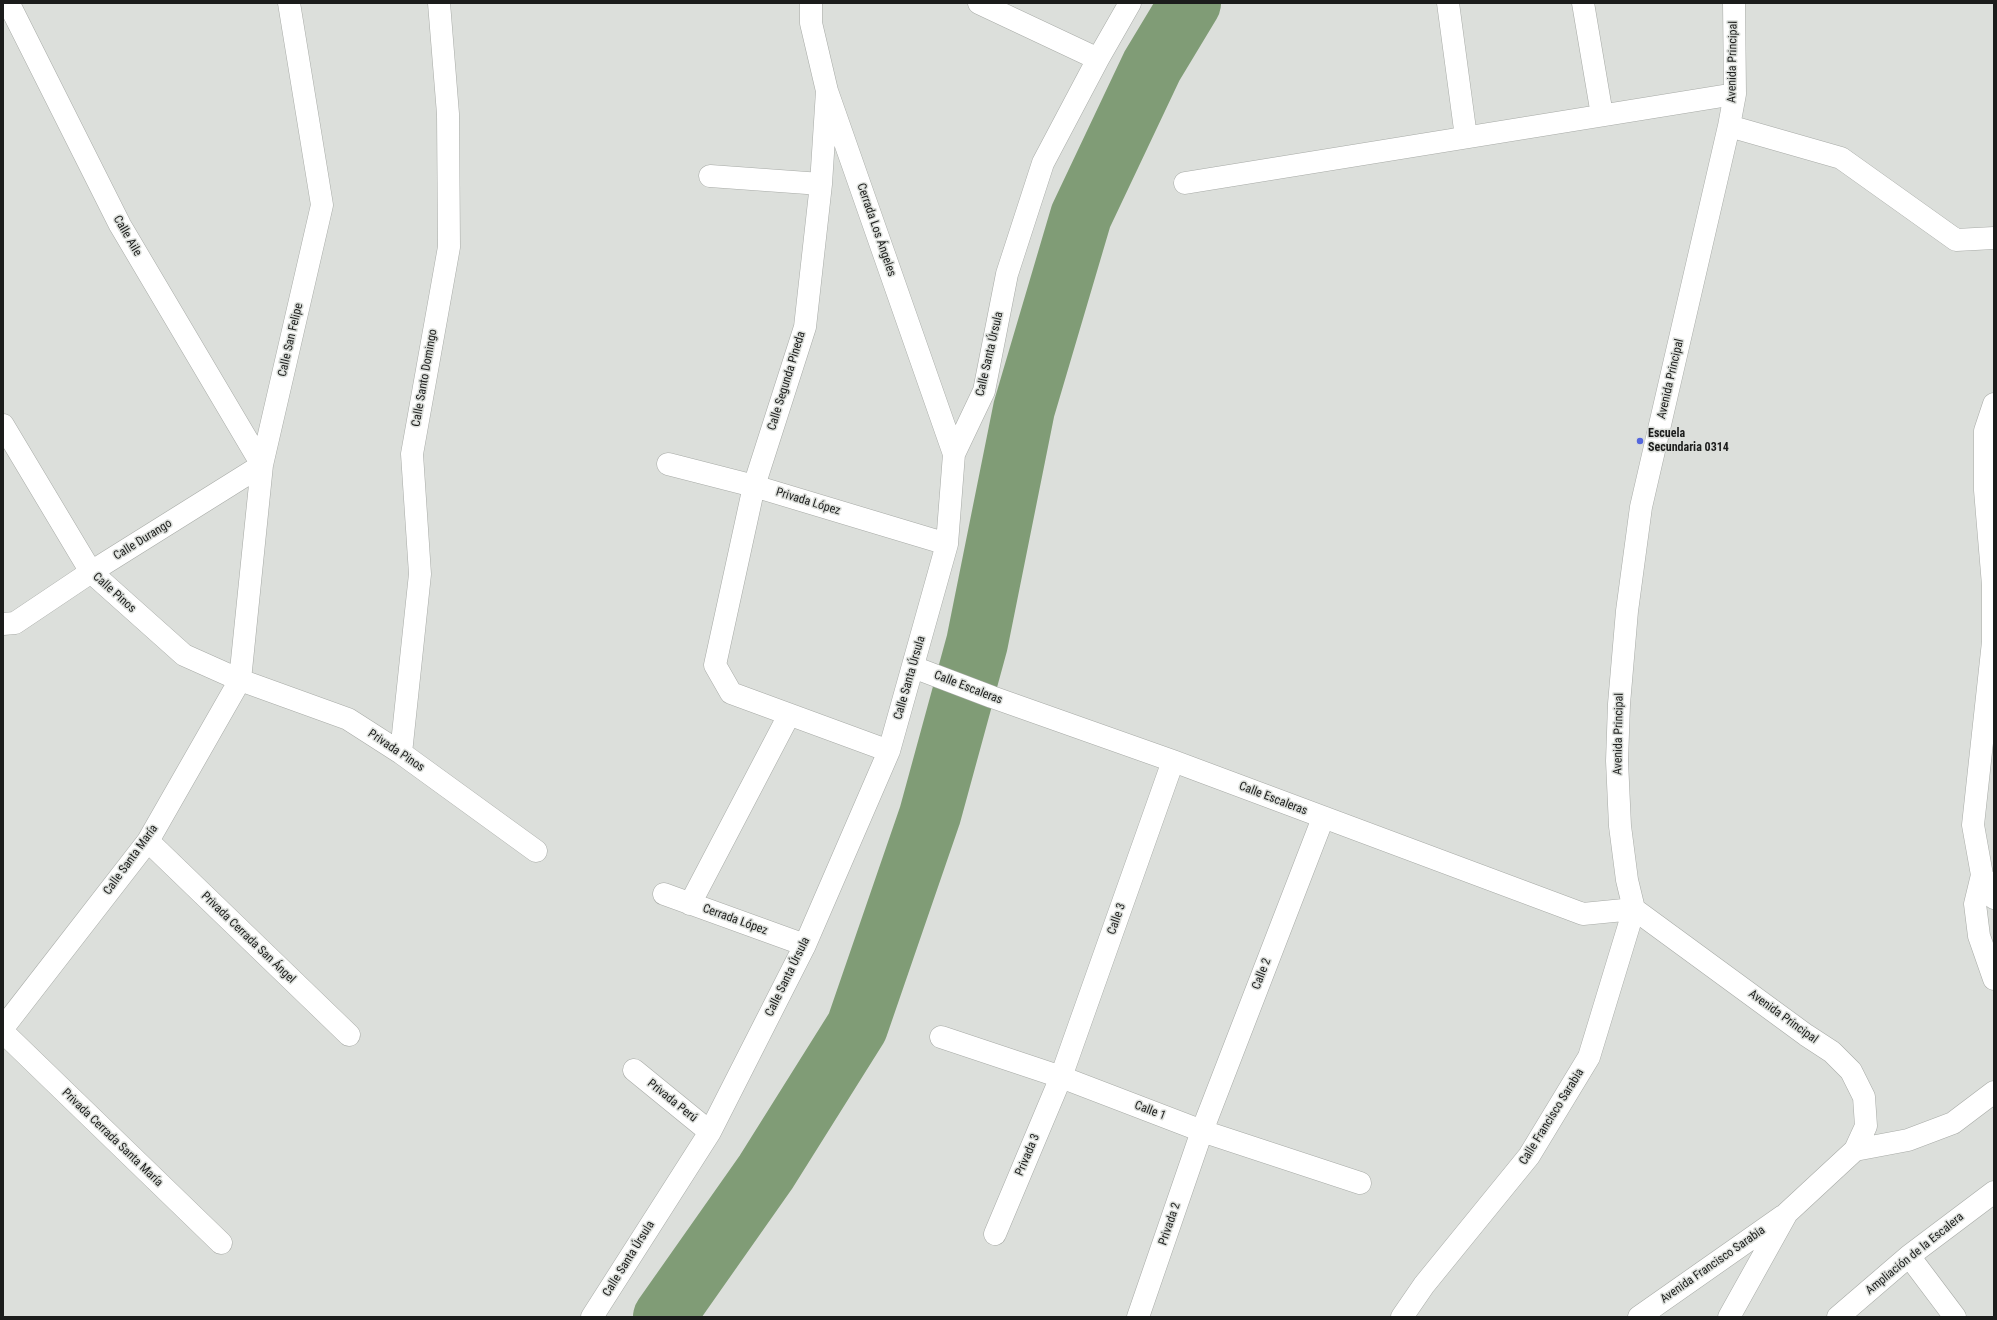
<!DOCTYPE html>
<meta charset="utf-8">
<style>
body{margin:0}
#map{position:relative;width:1997px;height:1320px;overflow:hidden;background:#dcdfdb;font-family:"Roboto Condensed",sans-serif}
canvas{display:block}
.frame{position:absolute;inset:0;border:4px solid #1b1c1b;pointer-events:none}
</style>
<div id="map">
<canvas width="1997" height="1320"></canvas>
<div class="frame"></div>
</div>
<script>
const ctx = document.querySelector('canvas').getContext('2d');
ctx.lineJoin = 'round';
function stroke(path, color, width, dash) {
  ctx.strokeStyle = color;
  ctx.lineWidth = width;
  ctx.lineCap = dash ? 'butt' : 'round';
  ctx.setLineDash(dash || []);
  ctx.stroke(path);
}
function write(font, color, halo, rows, align = 'center') {
  ctx.font = font + ' "Roboto Condensed",sans-serif';
  ctx.lineWidth = 3;
  ctx.setLineDash([]);
  ctx.textBaseline = 'middle';
  ctx.strokeStyle = halo;
  ctx.fillStyle = color;
  for (const [text, x, y, turn = 0] of rows) {
    ctx.save();
    ctx.translate(x, y);
    ctx.rotate((+turn || 0) * Math.PI / 180);
    ctx.textAlign = isNaN(turn) ? turn : align;
    if (halo) ctx.strokeText(text, 0, 0);
    ctx.fillText(text, 0, 0);
    ctx.restore();
  }
}
stroke(new Path2D(`
 M664 1317 766 1172 857 1027 930 815 977 643 1024 409 1081 216 1152 66 1190 3`), '#809c76', 62);
const minor = new Path2D(`
 M811 3V23L827 91 954 454
 M979 3 1098 59
 M1448 3 1466 137
 M1583 3 1602 115
 M3 4 10 6 120 225 262 465
 M827 91 821 184 805 327 754 486 715 665 731 693 889 751
 M1729 126 1841 158 1956 240 1994 238
 M710 176 821 184
 M1185 183 1735 94
 M1994 404 1985 431V490L1993 585V642L1973 825 1982 875 1994 898
 M3 425 91 572 184 655 240 680 348 719 401 753 536 851
 M668 464 754 486 947 544
 M3 624 15 623 91 572 262 465
 M913 667 992 697 1173 761 1583 914 1634 909
 M401 753 420 574 412 454 449 247 448 114 439 3
 M148 841 349 1035
 M1982 875 1975 904 1979 936 1994 979
 M664 894 805 945
 M690 904 789 715
 M3 1028 148 841 240 680 262 465 322 205 289 3
 M3 1032 221 1243
 M941 1037 1061 1077 1202 1131 1360 1183
 M634 1070 710 1132
 M1855 1150 1908 1140 1953 1123 1994 1092
 M995 1234 1061 1077 1173 761
 M1909 1256 1955 1317
 M592 1317 710 1132 805 945 889 751 947 544 954 454 984 391 1007 274 1043 163 1098 59 1130 3
 M1138 1317 1202 1131 1323 818
 M1402 1317 1424 1285 1529 1156 1589 1057 1634 909
 M1639 1317 1783 1216
 M1729 1317 1787 1213 1855 1150 1866 1126 1864 1097 1851 1071 1832 1052 1806 1035 1634 909 1627 880 1620 826 1617 761 1619 704 1627 611 1641 507 1729 126 1735 94 1734 3
 M1838 1317 1909 1256 1994 1192`);
stroke(minor, '#a7aaa6', 23);
stroke(minor, '#fff', 22);
for (const [x, y, r, color] of [
 [1640,441,4,"#5467dd"]
]) {
  const dot = new Path2D();
  dot.arc(x, y, r, 0, 2 * Math.PI);
  ctx.fillStyle = color;
  ctx.fill(dot);
  stroke(dot, '#dcdfdb', 1.5);
}
write('12px', '#1b1c1b', '#dcdfdb', [
 ["Avenida Principal",1733,62,-89],
 ["Cerrada Los Ángeles",876,230,71],
 ["Calle Aile",127,236,60],
 ["Calle San Felipe",291,340,-77],
 ["Calle Santa Úrsula",990,354,-77],
 ["Calle Santo Domingo",425,378,-80],
 ["Avenida Principal",1671,379,-77],
 ["Calle Segunda Pineda",787,381,-73],
 ["Privada López",808,502,17],
 ["Calle Durango",143,540,-32],
 ["Calle Pinos",114,593,42],
 ["Calle Santa Úrsula",910,678,-74],
 ["Calle Escaleras",968,688,21],
 ["Avenida Principal",1619,734,-89],
 ["Privada Pinos",396,751,34],
 ["Calle Escaleras",1273,799,21],
 ["Calle Santa María",131,860,-54],
 ["Calle 3",1117,919,-71],
 ["Cerrada López",735,920,20],
 ["Privada Cerrada San Ángel",248,938,44],
 ["Calle 2",1262,974,-69],
 ["Calle Santa Úrsula",788,977,-64],
 ["Avenida Principal",1783,1017,36],
 ["Privada Perú",672,1101,39],
 ["Calle 1",1150,1111,21],
 ["Calle Francisco Sarabia",1552,1117,-58],
 ["Privada Cerrada Santa María",112,1138,44],
 ["Privada 3",1028,1155,-67],
 ["Privada 2",1170,1224,-71],
 ["Ampliación de la Escalera",1915,1254,-39],
 ["Calle Santa Úrsula",629,1259,-58],
 ["Avenida Francisco Sarabia",1713,1265,-35]
]);
write('bold 12px', '#1b1c1b', '#dcdfdb', [
 ["Escuela",1648,434],
 ["Secundaria 0314",1648,448]
], 'left');
</script>
